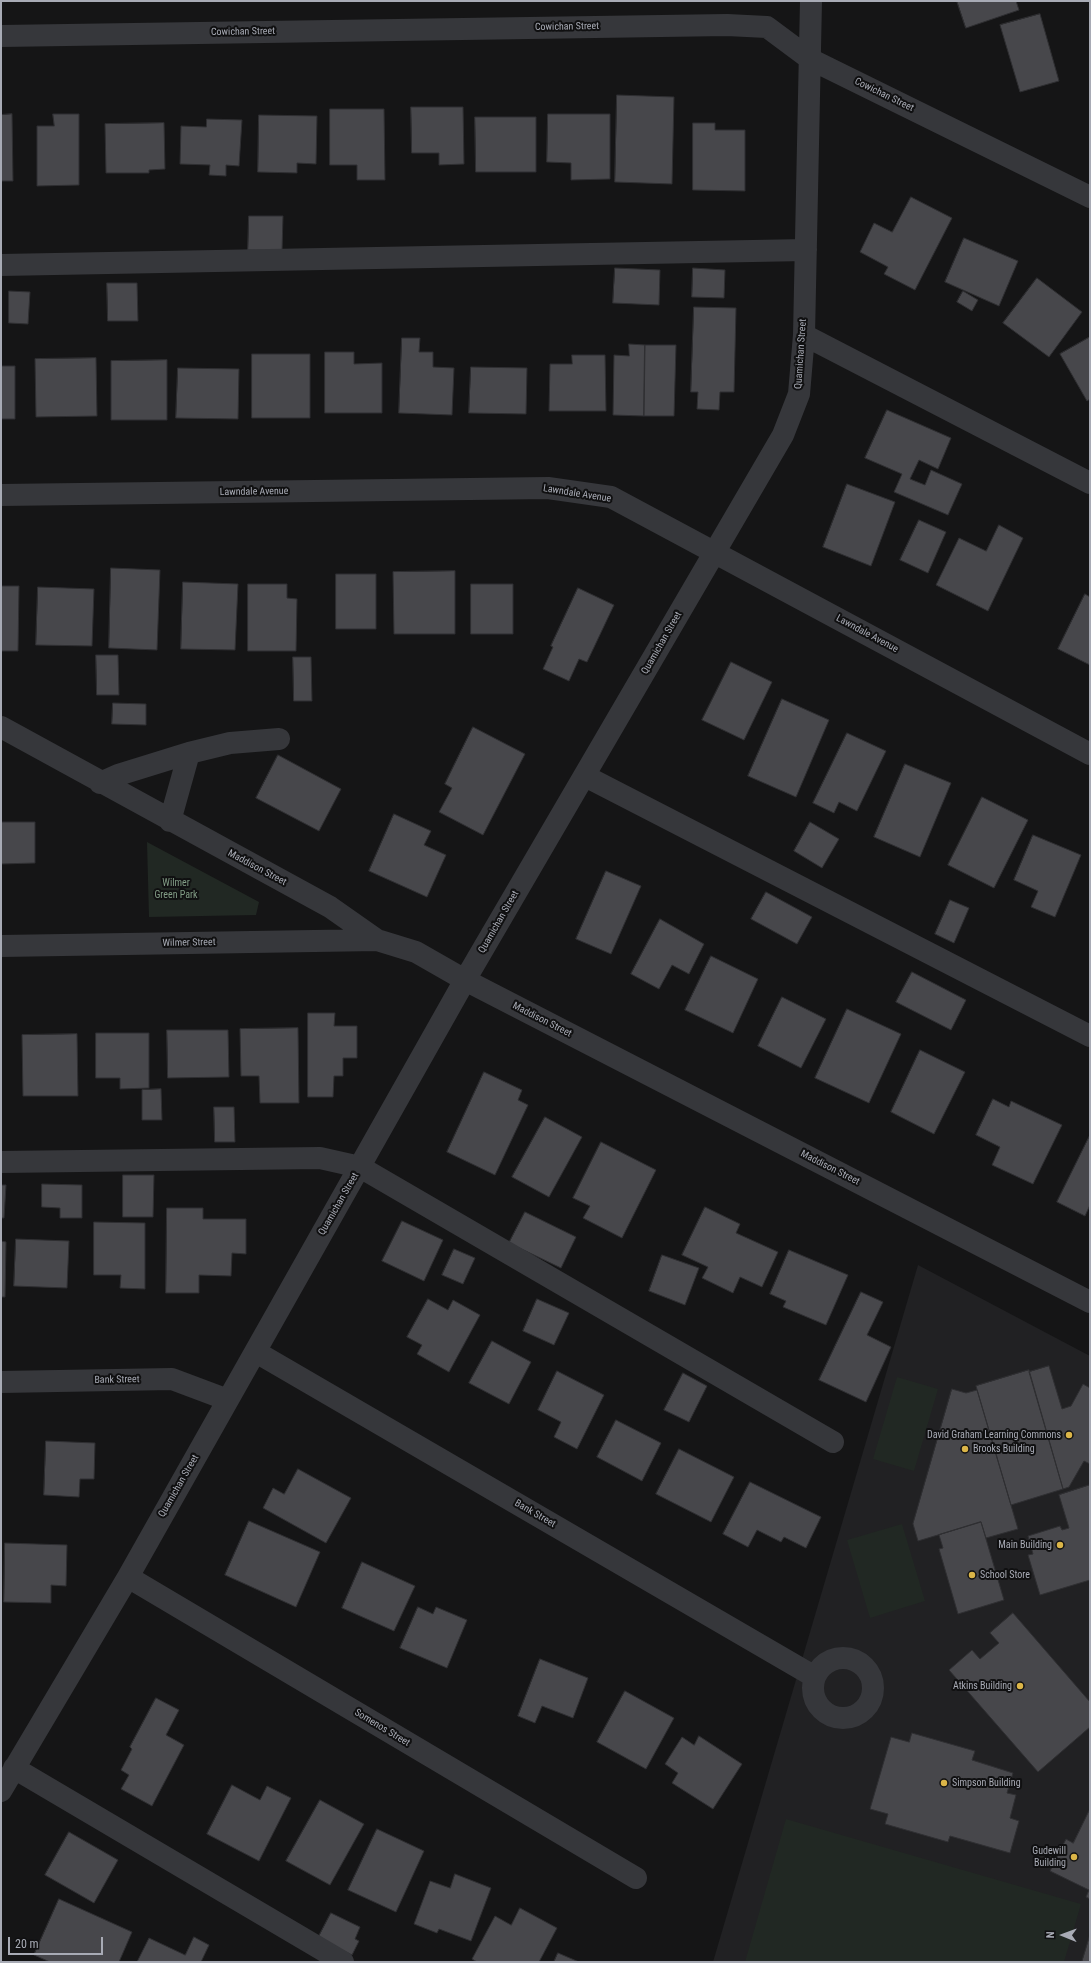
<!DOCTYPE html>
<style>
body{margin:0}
#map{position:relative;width:1091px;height:1963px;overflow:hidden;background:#151516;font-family:"Roboto Condensed",sans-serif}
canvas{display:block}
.frame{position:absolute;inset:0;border:2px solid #a8abb5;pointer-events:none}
.north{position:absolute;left:1043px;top:1915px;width:40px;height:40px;-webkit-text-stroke:3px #101011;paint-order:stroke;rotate:271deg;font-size:11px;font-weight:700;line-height:16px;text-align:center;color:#a8abb5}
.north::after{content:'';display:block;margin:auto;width:14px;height:18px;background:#a8abb5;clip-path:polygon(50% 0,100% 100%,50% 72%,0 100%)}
.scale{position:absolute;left:8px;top:1937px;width:95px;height:18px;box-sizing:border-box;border:2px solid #a8abb5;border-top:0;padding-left:5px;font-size:12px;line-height:14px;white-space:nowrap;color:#a8abb5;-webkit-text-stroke:3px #101011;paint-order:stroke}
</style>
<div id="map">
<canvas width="1091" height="1963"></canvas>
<div class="frame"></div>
<div class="north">N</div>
<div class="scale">20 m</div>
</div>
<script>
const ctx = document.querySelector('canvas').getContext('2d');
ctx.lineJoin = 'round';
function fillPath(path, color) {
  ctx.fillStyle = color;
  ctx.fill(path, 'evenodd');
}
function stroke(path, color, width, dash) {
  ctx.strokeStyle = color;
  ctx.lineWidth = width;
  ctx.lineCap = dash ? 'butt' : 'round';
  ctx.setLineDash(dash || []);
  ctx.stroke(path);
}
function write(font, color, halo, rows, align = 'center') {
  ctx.font = font + ' "Roboto Condensed",sans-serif';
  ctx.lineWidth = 4;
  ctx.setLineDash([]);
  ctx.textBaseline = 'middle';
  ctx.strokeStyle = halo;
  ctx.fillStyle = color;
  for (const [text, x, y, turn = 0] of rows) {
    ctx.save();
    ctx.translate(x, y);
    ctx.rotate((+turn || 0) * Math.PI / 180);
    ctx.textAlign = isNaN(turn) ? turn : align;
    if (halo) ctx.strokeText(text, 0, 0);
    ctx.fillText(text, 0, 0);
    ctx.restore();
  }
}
fillPath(new Path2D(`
 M918 1265 1090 1356V1962H713Z`), '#212123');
fillPath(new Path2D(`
 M147 842 259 902 256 915 149 917Z
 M897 1377 938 1389 914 1471 873 1459Z
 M902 1524 925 1601 870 1618 847 1540Z
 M786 1819 1081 1904 1064 1962H745Z`), '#212823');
const building = new Path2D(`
 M957 1H1016L1019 10 966 28Z
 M1040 14 1059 81 1020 92 1000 25Z
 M617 95 674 97 672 184 615 182Z
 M411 107H463L464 164 439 165V153H412Z
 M330 109H384L385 180H357V165H330Z
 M12 114 13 181H1V115Z
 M53 114H79V185L37 186V126H54Z
 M548 114H610V179L571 180V163L547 162Z
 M259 115 317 116 316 164 297 163V173L258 172Z
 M475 117H536V172H476Z
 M207 119 242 120 239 166 226 165V176L209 175 210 165 180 164 181 126 206 127Z
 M164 123 165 169 149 170V173H106L105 124Z
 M693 123H715V130H745V191L693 190Z
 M911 197 952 218 915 290 884 274 888 267 860 252 874 223 892 232Z
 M249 216H283L282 251 248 250Z
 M964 238 1018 261 999 306 945 282Z
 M615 268 660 270 659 305 613 303Z
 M693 268 725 270 724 298 692 297Z
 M1037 278 1082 312 1049 357 1003 323Z
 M107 283H137L138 321H108Z
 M9 291 30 292 28 324 9 323Z
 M963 291 978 300 972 311 957 302Z
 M694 307 736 308 734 392H720L719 410 697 409 698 392H691Z
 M1090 337V399L1087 401 1060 354Z
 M402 338H420L419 352H433V367L454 368 452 415 399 413Z
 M629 344 645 345 644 416 613 415 614 355 629 356Z
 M645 345H676L674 416H644Z
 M325 352H354V364L382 363V413H325Z
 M252 354H310V418H252Z
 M572 355H605L606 411H549L550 364H572Z
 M96 358 97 416 36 417 35 359Z
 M167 360V420H111V361Z
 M1 366H15V419H1Z
 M471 367 527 368 526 414 469 413Z
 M178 368 239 369 238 419 176 418Z
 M887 410 951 438 938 469 919 460 910 479 925 485 931 470 962 484 948 515 894 492 902 474 865 458Z
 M847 484 895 502 871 566 823 547Z
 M919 520 946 532 928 573 900 560Z
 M999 525 1023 538 988 611 936 585 959 538 986 551Z
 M111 568 160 570 157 650 109 648Z
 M455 571V634H394L393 572Z
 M336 574H376V629H336Z
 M183 582 238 584 235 650 181 649Z
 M248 584H287V598L297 599 296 651H248Z
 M471 584H513V634H471Z
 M1 586H19L18 651H1Z
 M38 587 94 589 92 646 36 645Z
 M578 588 614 605 587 662 579 659 569 681 543 669 553 647 551 646Z
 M1085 594 1090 597V665L1058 649Z
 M96 655H118L119 695H97Z
 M293 657H311L312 701H294Z
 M731 662 772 682 744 740 702 720Z
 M782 699 829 720 796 797 748 776Z
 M113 703 146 704V725L112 724Z
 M473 727 525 754 483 835 439 812 452 788 445 784Z
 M847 733 886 751 857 811 839 802 834 813 813 803Z
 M278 755 341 789 319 831 256 798Z
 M905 764 951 783 920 857 874 837Z
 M982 797 1028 820 994 888 948 865Z
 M394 814 431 831 424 845 446 855 427 897 369 871Z
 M1 822H35V863L1 864Z
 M810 822 839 839 822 868 794 851Z
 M1033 835 1081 855 1055 917 1031 907 1038 891 1014 880Z
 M606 871 641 886 611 954 576 939Z
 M766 892 812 917 797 944 751 919Z
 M950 900 969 908 954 943 935 934Z
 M660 919 704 944 689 974 672 965 659 989 631 974Z
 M711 956 758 979 733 1033 685 1010Z
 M912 972 966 1000 951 1030 896 1002Z
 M782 997 826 1019 801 1068 758 1046Z
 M847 1009 901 1034 869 1103 815 1078Z
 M308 1013H335L334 1026H357V1058H343V1076H334L333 1097H308Z
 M298 1028 299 1103H260L259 1076H241L240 1029Z
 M167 1030H228L229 1077 168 1078Z
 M96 1033H149V1088L120 1089V1078H96Z
 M77 1034 78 1096H23L22 1035Z
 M920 1050 965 1072 934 1134 891 1112Z
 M484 1072 522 1090 518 1100 528 1105 495 1175 447 1152Z
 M161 1089 162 1120H142V1090Z
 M993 1099 1009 1107 1011 1101 1062 1125 1033 1184 992 1165 1000 1147 976 1135Z
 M214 1107H234L235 1142H215Z
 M545 1117 582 1137 549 1197 512 1177Z
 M1090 1135V1205L1085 1216 1057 1202Z
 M601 1142 656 1170 622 1238 583 1218 590 1206 573 1198Z
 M123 1175H154L153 1217H123Z
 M42 1184 82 1185V1218H60V1208L42 1207Z
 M1 1185H6L4 1218H1Z
 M705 1207 740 1224 736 1233 778 1252 762 1287 740 1277 733 1293 702 1278 708 1267 682 1255Z
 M167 1208H203V1219H246V1254L232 1253 231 1276 199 1275V1293H166Z
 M525 1212 576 1237 561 1268 509 1243Z
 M402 1221 443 1240 424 1281 382 1261Z
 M94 1222 145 1223V1289L120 1288 121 1275H94Z
 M16 1239 69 1241 67 1288 14 1286Z
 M1 1241 6 1242 5 1297H1Z
 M454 1249 475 1258 463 1284 442 1275Z
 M789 1250 848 1275 826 1325 783 1307 786 1301 770 1294Z
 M662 1255 699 1268 685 1305 649 1291Z
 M861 1292 883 1302 867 1335 891 1347 866 1402 819 1380Z
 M428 1299 448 1310 453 1300 480 1315 449 1372 417 1354 422 1345 407 1337Z
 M537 1299 569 1313 554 1345 523 1331Z
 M492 1341 531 1362 509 1404 469 1383Z
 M1049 1366 1062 1409 1071 1406 1083 1384 1090 1388V1464L1084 1461 1069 1487 1063 1489 1029 1372Z
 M1029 1370 1063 1489 1011 1505 976 1386Z
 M557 1371 604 1395 577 1449 554 1437 561 1422 538 1410Z
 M683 1373 707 1386 689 1422 664 1410Z
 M952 1389 966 1393 977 1390 1018 1529 986 1538 981 1522 918 1541 913 1524Z
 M616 1420 661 1443 642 1481 597 1457Z
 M46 1441 95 1443 94 1479H80L79 1497 44 1495Z
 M679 1449 734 1477 711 1522 656 1494Z
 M298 1469 351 1498 326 1543 263 1508 273 1488 284 1494Z
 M750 1482 821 1517 806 1548 784 1537 781 1542 757 1530 748 1547 723 1534Z
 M1090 1485V1580L1040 1595 1028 1555 1033 1554 1028 1536 1060 1526 1062 1530 1069 1528 1059 1495Z
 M249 1521 320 1552 296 1607 225 1575Z
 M981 1522 1004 1600 958 1614 939 1549 943 1548 939 1535Z
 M5 1543 67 1545 66 1586 51 1585V1603L4 1602Z
 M362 1562 415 1586 394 1631 342 1608Z
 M418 1607 433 1614 436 1607 467 1620 447 1668 400 1648Z
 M1013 1613 1090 1702V1727L1038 1772 949 1670 972 1650 980 1659 999 1643 990 1633Z
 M540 1659 588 1678 573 1718 542 1706 535 1723 518 1716Z
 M625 1691 674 1718 646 1769 597 1742Z
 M156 1698 179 1710 166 1735 184 1745 152 1806 121 1789 129 1775 121 1770 132 1749 130 1747Z
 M912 1733 975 1751 972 1760 1013 1773 1007 1793 1016 1795 1010 1818 1019 1821 1010 1853 950 1836 948 1842 885 1824 888 1814 870 1809 891 1737 909 1742Z
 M699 1736 742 1764 713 1809 672 1783 678 1773 665 1764 682 1737 694 1745Z
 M232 1785 260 1800 267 1786 291 1798 259 1861 207 1834Z
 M320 1800 364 1824 330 1885 286 1861Z
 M1090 1809V1899L1086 1897 1089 1890 1050 1871 1066 1839 1073 1843Z
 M377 1829 424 1851 396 1912 348 1890Z
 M69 1832 118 1860 94 1903 45 1875Z
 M455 1874 491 1888 471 1941 439 1929 437 1933 414 1924 430 1881 450 1888Z
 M59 1899 132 1932 119 1962H50L34 1955Z
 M520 1908 557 1928 539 1962H477L472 1959 495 1916 511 1925Z
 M331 1913 360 1927 355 1939 359 1941 352 1955 318 1938Z
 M1090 1935V1962H1082Z
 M194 1937 209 1945 201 1962H137L149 1938 185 1955Z
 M558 1953 579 1962H554Z`);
fillPath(building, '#47474b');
stroke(building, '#2f2f32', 1);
stroke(new Path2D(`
 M1 36 727 25 767 27 810 59 1090 197
 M1 265 806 250
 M804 335 1090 483
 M1 495 548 488 611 497 1090 754
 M1 727 330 907 377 940 416 952 465 980 1090 1302
 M585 776 1090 1036
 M100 783 118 775 189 753 230 743 279 739
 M170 821 189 753
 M1 946 377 940
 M1 1162 320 1158 360 1167 833 1442
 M256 1352 815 1677
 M1 1382 172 1379 228 1400
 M128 1577 636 1878
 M813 1688a30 30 0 1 1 60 0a30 30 0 1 1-60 0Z
 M14 1768 343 1962
 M1 1791 128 1577 465 980 783 435 799 394 804 335 811 1`), '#36373b', 22);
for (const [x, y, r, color] of [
 [1069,1435,4,"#dbb548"],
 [965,1449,4,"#dbb548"],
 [1060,1545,4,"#dbb548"],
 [972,1575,4,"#dbb548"],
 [1020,1686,4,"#dbb548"],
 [944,1783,4,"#dbb548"],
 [1074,1857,4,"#dbb548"]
]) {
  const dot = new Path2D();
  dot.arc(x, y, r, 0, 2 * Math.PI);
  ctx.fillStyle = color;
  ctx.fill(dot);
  stroke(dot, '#101011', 1.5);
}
write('10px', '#a8abb5', '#101011', [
 ["Cowichan Street",567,27,-1],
 ["Cowichan Street",243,32,-1],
 ["Cowichan Street",884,95,26],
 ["Quamichan Street",801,354,-86],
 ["Lawndale Avenue",254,492,-1],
 ["Lawndale Avenue",577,494,9],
 ["Lawndale Avenue",867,634,28],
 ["Quamichan Street",662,643,-60],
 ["Maddison Street",257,868,28],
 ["Quamichan Street",499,922,-60],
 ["Wilmer Street",189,943,-1],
 ["Maddison Street",542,1020,27],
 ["Maddison Street",830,1168,27],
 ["Quamichan Street",339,1204,-60],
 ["Bank Street",117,1380,-1],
 ["Quamichan Street",179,1486,-60],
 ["Bank Street",535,1514,30],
 ["Somenos Street",382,1728,31]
]);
write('10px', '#829d86', '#101011', [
 ["Wilmer",176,883],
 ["Green Park",176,895]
]);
write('10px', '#a8abb5', '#101011', [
 ["David Graham Learning Commons",1061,1435],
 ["Brooks Building",973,1449,"left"],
 ["Main Building",1052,1545],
 ["School Store",980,1575,"left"],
 ["Atkins Building",1012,1686],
 ["Simpson Building",952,1783,"left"],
 ["Gudewill",1066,1851],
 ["Building",1066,1863]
], 'right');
</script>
